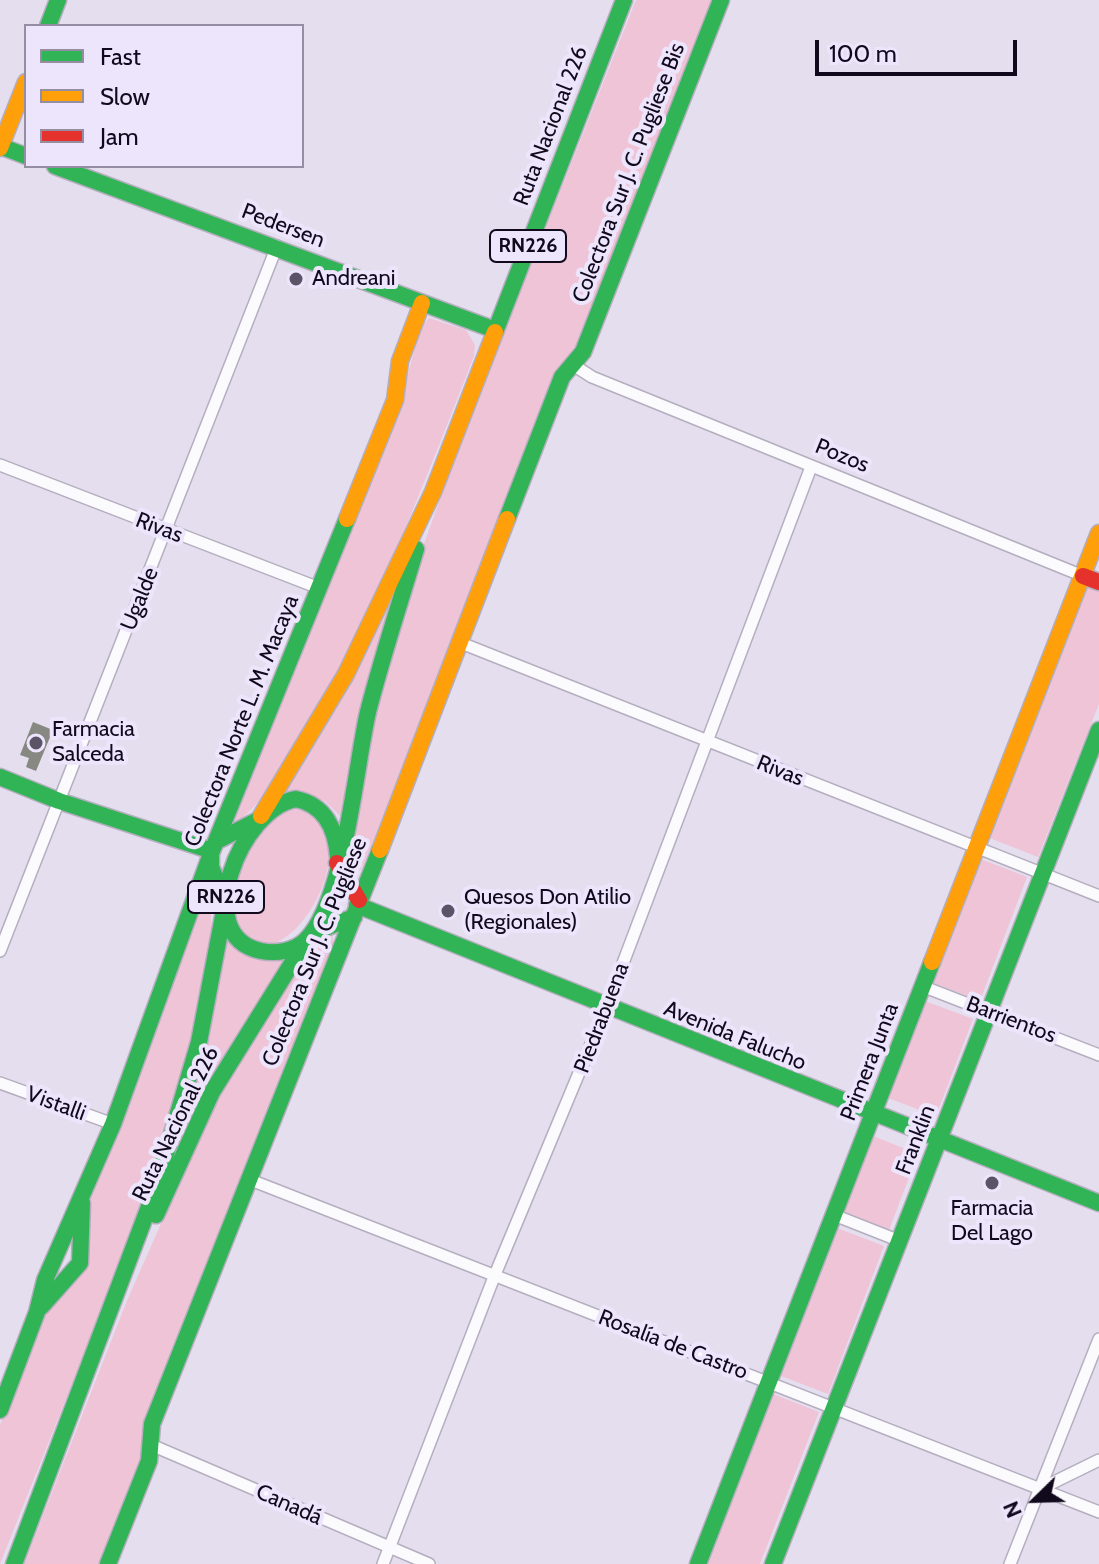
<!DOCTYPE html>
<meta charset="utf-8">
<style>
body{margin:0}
#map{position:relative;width:1099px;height:1564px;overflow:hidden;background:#e4deef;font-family:Cabin,sans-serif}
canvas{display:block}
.legend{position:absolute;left:24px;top:24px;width:280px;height:144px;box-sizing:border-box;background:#ede5fc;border:2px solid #958da2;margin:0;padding:10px 14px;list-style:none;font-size:24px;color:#11091c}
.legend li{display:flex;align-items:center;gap:16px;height:40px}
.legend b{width:40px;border:2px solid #958da2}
.north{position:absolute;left:995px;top:1460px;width:80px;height:80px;-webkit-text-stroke:6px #ede5fc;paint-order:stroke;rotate:247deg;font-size:22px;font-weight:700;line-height:32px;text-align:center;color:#11091c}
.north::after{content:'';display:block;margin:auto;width:28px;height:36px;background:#11091c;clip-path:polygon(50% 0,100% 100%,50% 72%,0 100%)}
.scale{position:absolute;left:815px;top:40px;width:202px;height:36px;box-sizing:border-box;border:4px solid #11091c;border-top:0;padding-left:10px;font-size:24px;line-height:28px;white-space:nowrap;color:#11091c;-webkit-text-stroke:6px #ede5fc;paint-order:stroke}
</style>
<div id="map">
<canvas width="1099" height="1564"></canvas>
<ul class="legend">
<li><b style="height:10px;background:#30b455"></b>Fast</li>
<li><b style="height:10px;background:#ff9f0a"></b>Slow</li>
<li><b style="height:10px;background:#e5322d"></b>Jam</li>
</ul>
<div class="north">N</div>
<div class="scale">100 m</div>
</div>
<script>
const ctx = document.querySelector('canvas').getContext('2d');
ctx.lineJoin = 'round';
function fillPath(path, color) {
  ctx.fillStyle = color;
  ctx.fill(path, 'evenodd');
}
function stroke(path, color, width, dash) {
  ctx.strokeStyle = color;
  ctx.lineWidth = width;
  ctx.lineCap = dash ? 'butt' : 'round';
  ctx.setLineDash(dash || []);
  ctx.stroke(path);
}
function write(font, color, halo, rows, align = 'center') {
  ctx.font = font + ' Cabin,sans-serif';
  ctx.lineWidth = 8;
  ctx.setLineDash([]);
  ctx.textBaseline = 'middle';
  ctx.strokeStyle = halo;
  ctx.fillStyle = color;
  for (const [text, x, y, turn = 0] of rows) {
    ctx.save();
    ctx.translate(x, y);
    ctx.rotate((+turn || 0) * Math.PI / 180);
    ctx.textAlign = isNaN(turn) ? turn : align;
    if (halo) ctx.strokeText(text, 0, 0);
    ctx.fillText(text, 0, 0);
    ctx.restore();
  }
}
fillPath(new Path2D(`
 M636 0H712L577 345 554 380 367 856 361 870 355 871 350 842 362 769 420 555 456 454Z
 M429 318 466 330 475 345 474 356C425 481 378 605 311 721 290 756 269 798 236 823L232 820 401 401 420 328Z
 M400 574 340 816 325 801 280 793Z
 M1088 584 1099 589V704L1038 857 987 837Z
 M299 809C378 829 284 993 242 931 218 896 257 811 299 809Z
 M981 859 1027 877 980 1001 934 983Z
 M209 884 212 931 199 1014 161 1147 107 1296 0 1564V1425L45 1313 82 1271 86 1207Z
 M332 934 334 944 148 1419 142 1457 102 1564H24L126 1303 214 1103 315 941Z
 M224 939 286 959 162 1182Z
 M925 1001 973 1019 936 1116 888 1098Z
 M873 1136 918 1154 889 1230 843 1211Z
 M837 1228 884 1246 828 1394 781 1376Z
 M773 1394 819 1412 760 1564H706Z`), '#efc4d6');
fillPath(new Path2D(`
 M33 722 53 730 36 771 26 767 29 758 20 755Z`), '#878882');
const street = new Path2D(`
 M576 361 578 368 592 377 1083 576
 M0 465 319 588
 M461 643 1099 896
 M0 951 277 246
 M922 986 1099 1055
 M0 1083 113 1124
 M248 1179 1099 1512
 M834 1215 900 1241
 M150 1449 156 1447 429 1564
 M1040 1489 1099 1460
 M383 1564 494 1277 606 1008 811 467
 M1010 1564 1099 1339`);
const fast = new Path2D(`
 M48 26 58 0
 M0 146 26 156
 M55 166 495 330
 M495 332 624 0
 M507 519 562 377 583 352 721 0
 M0 777 59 801 212 851
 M217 841 258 820
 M211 856V867L225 900
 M338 857C336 829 325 805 296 799 241 808 189 936 261 951 277 954 295 951 306 940 345 901 355 768 368 712 382 657 400 603 416 549
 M357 905 1099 1203
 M312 933 354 917
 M156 1215 212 1092 307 939
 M41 1307 80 1263 82 1203
 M0 1410 37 1312 45 1280 113 1124 212 851 347 519
 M14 1564 156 1188 199 1042 224 911
 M108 1564 149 1461 152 1424 380 850
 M698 1564 932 962
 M773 1564 1099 730`);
const slow = new Path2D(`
 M0 148 26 82
 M347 519 395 400 400 361 422 303
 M261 816 346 674 433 492 495 332
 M380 850 507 519
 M932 962 1099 533`);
const jam = new Path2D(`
 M1083 576 1099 582
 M337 863 359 900`);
stroke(street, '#b4aebf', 14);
stroke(fast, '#b4aebf', 19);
stroke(slow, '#b4aebf', 19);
stroke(jam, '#b4aebf', 19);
stroke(street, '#fbfafd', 11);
stroke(fast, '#30b455', 16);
stroke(slow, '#ff9f0a', 16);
stroke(jam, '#e5322d', 16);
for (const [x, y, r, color] of [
 [296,279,8,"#5b5466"],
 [36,743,8,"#5b5466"],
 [448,911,8,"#5b5466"],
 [992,1183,8,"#5b5466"]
]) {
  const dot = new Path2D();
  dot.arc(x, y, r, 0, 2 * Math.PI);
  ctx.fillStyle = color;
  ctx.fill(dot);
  stroke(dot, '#ede5fc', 3);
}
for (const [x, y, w] of [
 [528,246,76],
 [226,897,76]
]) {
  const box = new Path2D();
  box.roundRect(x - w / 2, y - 16, w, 32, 6);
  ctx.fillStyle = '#ede5fc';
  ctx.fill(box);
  stroke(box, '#11091c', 2);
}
write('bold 20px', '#11091c', null, [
 ["RN226",528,246],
 ["RN226",226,897]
]);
write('22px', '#11091c', '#ede5fc', [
 ["Ruta Nacional 226",551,126,-69],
 ["Colectora Sur J. C. Pugliese Bis",629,173,-69],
 ["Pedersen",283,226,21],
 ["Pozos",842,456,22],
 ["Rivas",159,528,21],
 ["Ugalde",140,599,-68],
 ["Colectora Norte L. M. Macaya",242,721,-68],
 ["Rivas",780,771,22],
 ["Colectora Sur J. C. Pugliese",315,952,-68],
 ["Piedrabuena",602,1018,-69],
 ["Barrientos",1011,1020,21],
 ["Avenida Falucho",735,1036,22],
 ["Primera Junta",870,1062,-69],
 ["Vistalli",56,1104,20],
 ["Ruta Nacional 226",176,1124,-64],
 ["Franklin",916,1140,-69],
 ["Rosalía de Castro",673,1345,21],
 ["Canadá",289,1505,24]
]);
write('22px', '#11091c', '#ede5fc', [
 ["Andreani",312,279],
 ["Farmacia",52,730],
 ["Salceda",52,755],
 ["Quesos Don Atilio",464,898],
 ["(Regionales)",464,923],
 ["Farmacia",992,1209,"center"],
 ["Del Lago",992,1234,"center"]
], 'left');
</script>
